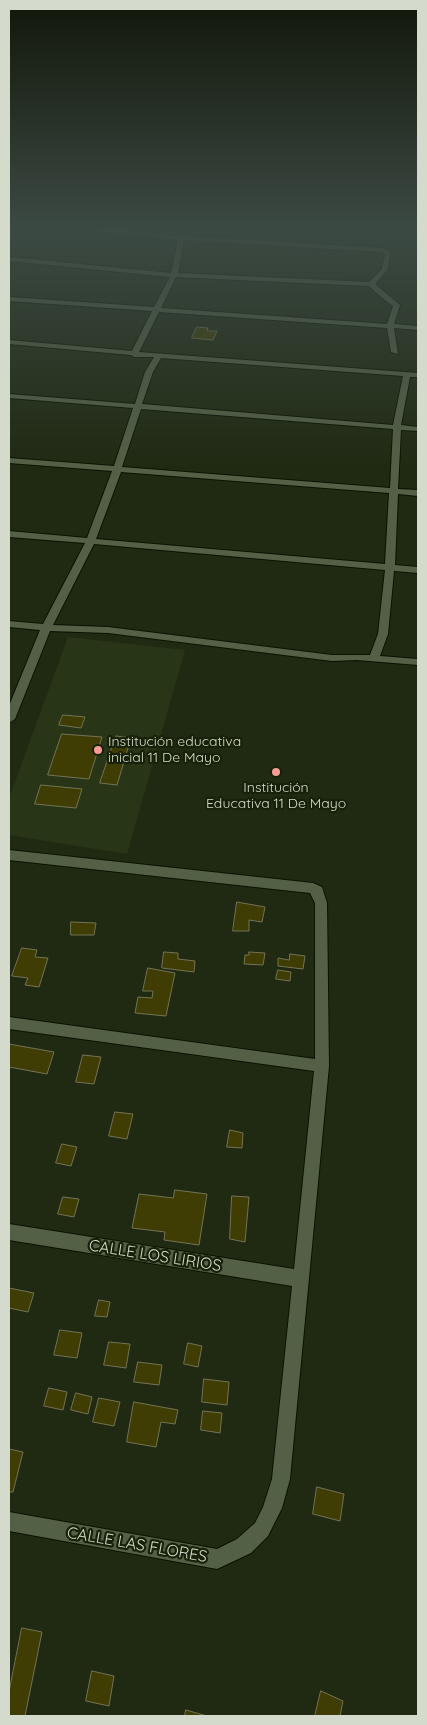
<!DOCTYPE html>
<meta charset="utf-8">
<style>
body{margin:0}
#map{position:relative;width:427px;height:1725px;overflow:hidden;background:#202a12;font-family:Quicksand,sans-serif}
canvas{display:block}
.frame{position:absolute;inset:0;border:10px solid #d4dbcc;pointer-events:none}
</style>
<div id="map">
<canvas width="427" height="1725"></canvas>
<div class="frame"></div>
</div>
<script>
const ctx = document.querySelector('canvas').getContext('2d');
ctx.lineJoin = 'round';
function fillPath(path, color) {
  ctx.fillStyle = color;
  ctx.fill(path, 'evenodd');
}
function stroke(path, color, width, dash) {
  ctx.strokeStyle = color;
  ctx.lineWidth = width;
  ctx.lineCap = dash ? 'butt' : 'round';
  ctx.setLineDash(dash || []);
  ctx.stroke(path);
}
function write(font, color, halo, rows, align = 'center') {
  ctx.font = font + ' Quicksand,sans-serif';
  ctx.lineWidth = 4.5;
  ctx.setLineDash([]);
  ctx.textBaseline = 'middle';
  ctx.strokeStyle = halo;
  ctx.fillStyle = color;
  for (const [text, x, y, turn = 0] of rows) {
    ctx.save();
    ctx.translate(x, y);
    ctx.rotate((+turn || 0) * Math.PI / 180);
    ctx.textAlign = isNaN(turn) ? turn : align;
    if (halo) ctx.strokeText(text, 0, 0);
    ctx.fillText(text, 0, 0);
    ctx.restore();
  }
}
fillPath(new Path2D(`
 M68 637 185 650 127 854 9 835V798Z`), '#283516');
const building = new Path2D(`
 M197 327 208 328 207 331H217L213 340 192 338Z
 M63 715 85 717 81 728 59 725Z
 M62 734 102 737 89 779 48 775Z
 M116 736 131 738 117 785 100 783Z
 M41 785 82 789 76 808 35 804Z
 M237 902 265 907 262 922 249 920V931H233Z
 M71 922 96 923 94 935H71Z
 M22 948 37 950 35 957 48 958 39 987 25 985 28 978 12 976Z
 M164 952 178 953V959L195 961 194 972 162 968Z
 M249 952 265 953 263 965 244 964 245 955H249Z
 M290 954 305 956 303 969 278 966V958L289 960Z
 M148 968 175 973 166 1016 135 1013 138 997 152 998 153 991H143Z
 M278 970 291 972 290 981 276 979Z
 M9 1044 54 1052 47 1074 9 1067Z
 M83 1055 101 1057 94 1084 76 1082Z
 M115 1112 133 1114 127 1139 109 1136Z
 M230 1130 243 1133 242 1148 227 1147Z
 M62 1144 77 1147 71 1166 56 1163Z
 M175 1190 207 1194 199 1245 164 1240 165 1232 132 1228 139 1194 173 1198Z
 M232 1196 249 1197 245 1242 230 1239Z
 M63 1197 79 1199 74 1217 58 1214Z
 M9 1288 34 1293 28 1312 9 1308Z
 M99 1300 110 1302 107 1317 95 1316Z
 M60 1330 82 1333 77 1358 54 1355Z
 M109 1342 130 1344 126 1368 104 1365Z
 M188 1343 202 1346 198 1367 184 1364Z
 M138 1362 162 1365 159 1385 134 1382Z
 M204 1379 229 1382 227 1405 202 1402Z
 M49 1388 67 1392 63 1410 44 1406Z
 M76 1393 92 1397 88 1414 71 1410Z
 M99 1398 120 1402 114 1426 93 1422Z
 M134 1402 178 1410 175 1424 161 1422 156 1447 127 1442Z
 M203 1411 222 1413 220 1433 201 1430Z
 M9 1449 23 1452 13 1492H9Z
 M317 1487 344 1494 340 1521 313 1514Z
 M22 1628 42 1632 25 1716H9V1692Z
 M92 1671 114 1676 109 1706 86 1701Z
 M321 1691 343 1701 340 1716H315Z
 M186 1710 207 1716H185Z`);
fillPath(building, '#3f3d04');
stroke(building, '#737355', 1);
const minor = new Path2D(`
 M76 228H95L181 236 383 248 390 252 388 269 375 284 400 305 394 324 418 326V330L394 328 398 354 391 352 387 328 159 312 139 352 418 373V377H410L401 425 418 427V431L401 430 398 489 418 490V496L398 494 395 565 418 567V573L394 571 388 634 380 656 418 659V665L357 660 332 661 108 633 50 631 15 719 9 723V706L40 630 9 627V621L43 624 85 543 9 537V531L87 538 112 471 9 463V458L114 466 133 408 9 398V394L135 404 145 372 154 357H134L131 355 9 344V340L132 351 152 311 9 301V297L154 307 170 277 9 261V257L171 273 178 240ZM184 240 382 252 385 254 382 269 369 282 178 273ZM176 277 369 286 381 297 393 306 387 324 161 308ZM161 358 403 376 393 425 142 404 153 372ZM141 409 393 429 390 488 122 467ZM121 472 389 493 385 564 96 539ZM94 544 385 570 378 634 370 655H332L108 627 53 625Z
 M9 850 313 883 322 887 327 903 329 1066 290 1479 282 1508 268 1536 251 1553 217 1569 9 1531V1512L217 1549 237 1539 255 1523 263 1507 272 1479 292 1286 9 1240V1224L294 1269 314 1071 9 1029V1017L315 1059V903L310 893 9 860Z`);
stroke(minor, '#0a1200', 2);
fillPath(minor, '#546045');
const sky = ctx.createLinearGradient(0, 0, 0, 469);
sky.addColorStop(0, '#12170a');
sky.addColorStop(0.49, '#3c4a44');
sky.addColorStop(1, '#3c4a4400');
ctx.fillStyle = sky;
ctx.fillRect(0, 0, 427, 469);
for (const [x, y, r, color] of [
 [98,750,5,"#f59c94"],
 [276,772,5,"#f59c94"]
]) {
  const dot = new Path2D();
  dot.arc(x, y, r, 0, 2 * Math.PI);
  ctx.fillStyle = color;
  ctx.fill(dot);
  stroke(dot, '#172008', 2);
}
write('14px', '#d4dbcc', '#172008', [
 ["Institución educativa",108,742],
 ["inicial 11 De Mayo",108,758],
 ["Institución",276,788,"center"],
 ["Educativa 11 De Mayo",276,804,"center"]
], 'left');
write('16px', '#d4dbcc', '#172008', [
 ["CALLE LOS LIRIOS",155,1256,9],
 ["CALLE LAS FLORES",137,1545,10]
]);
</script>
